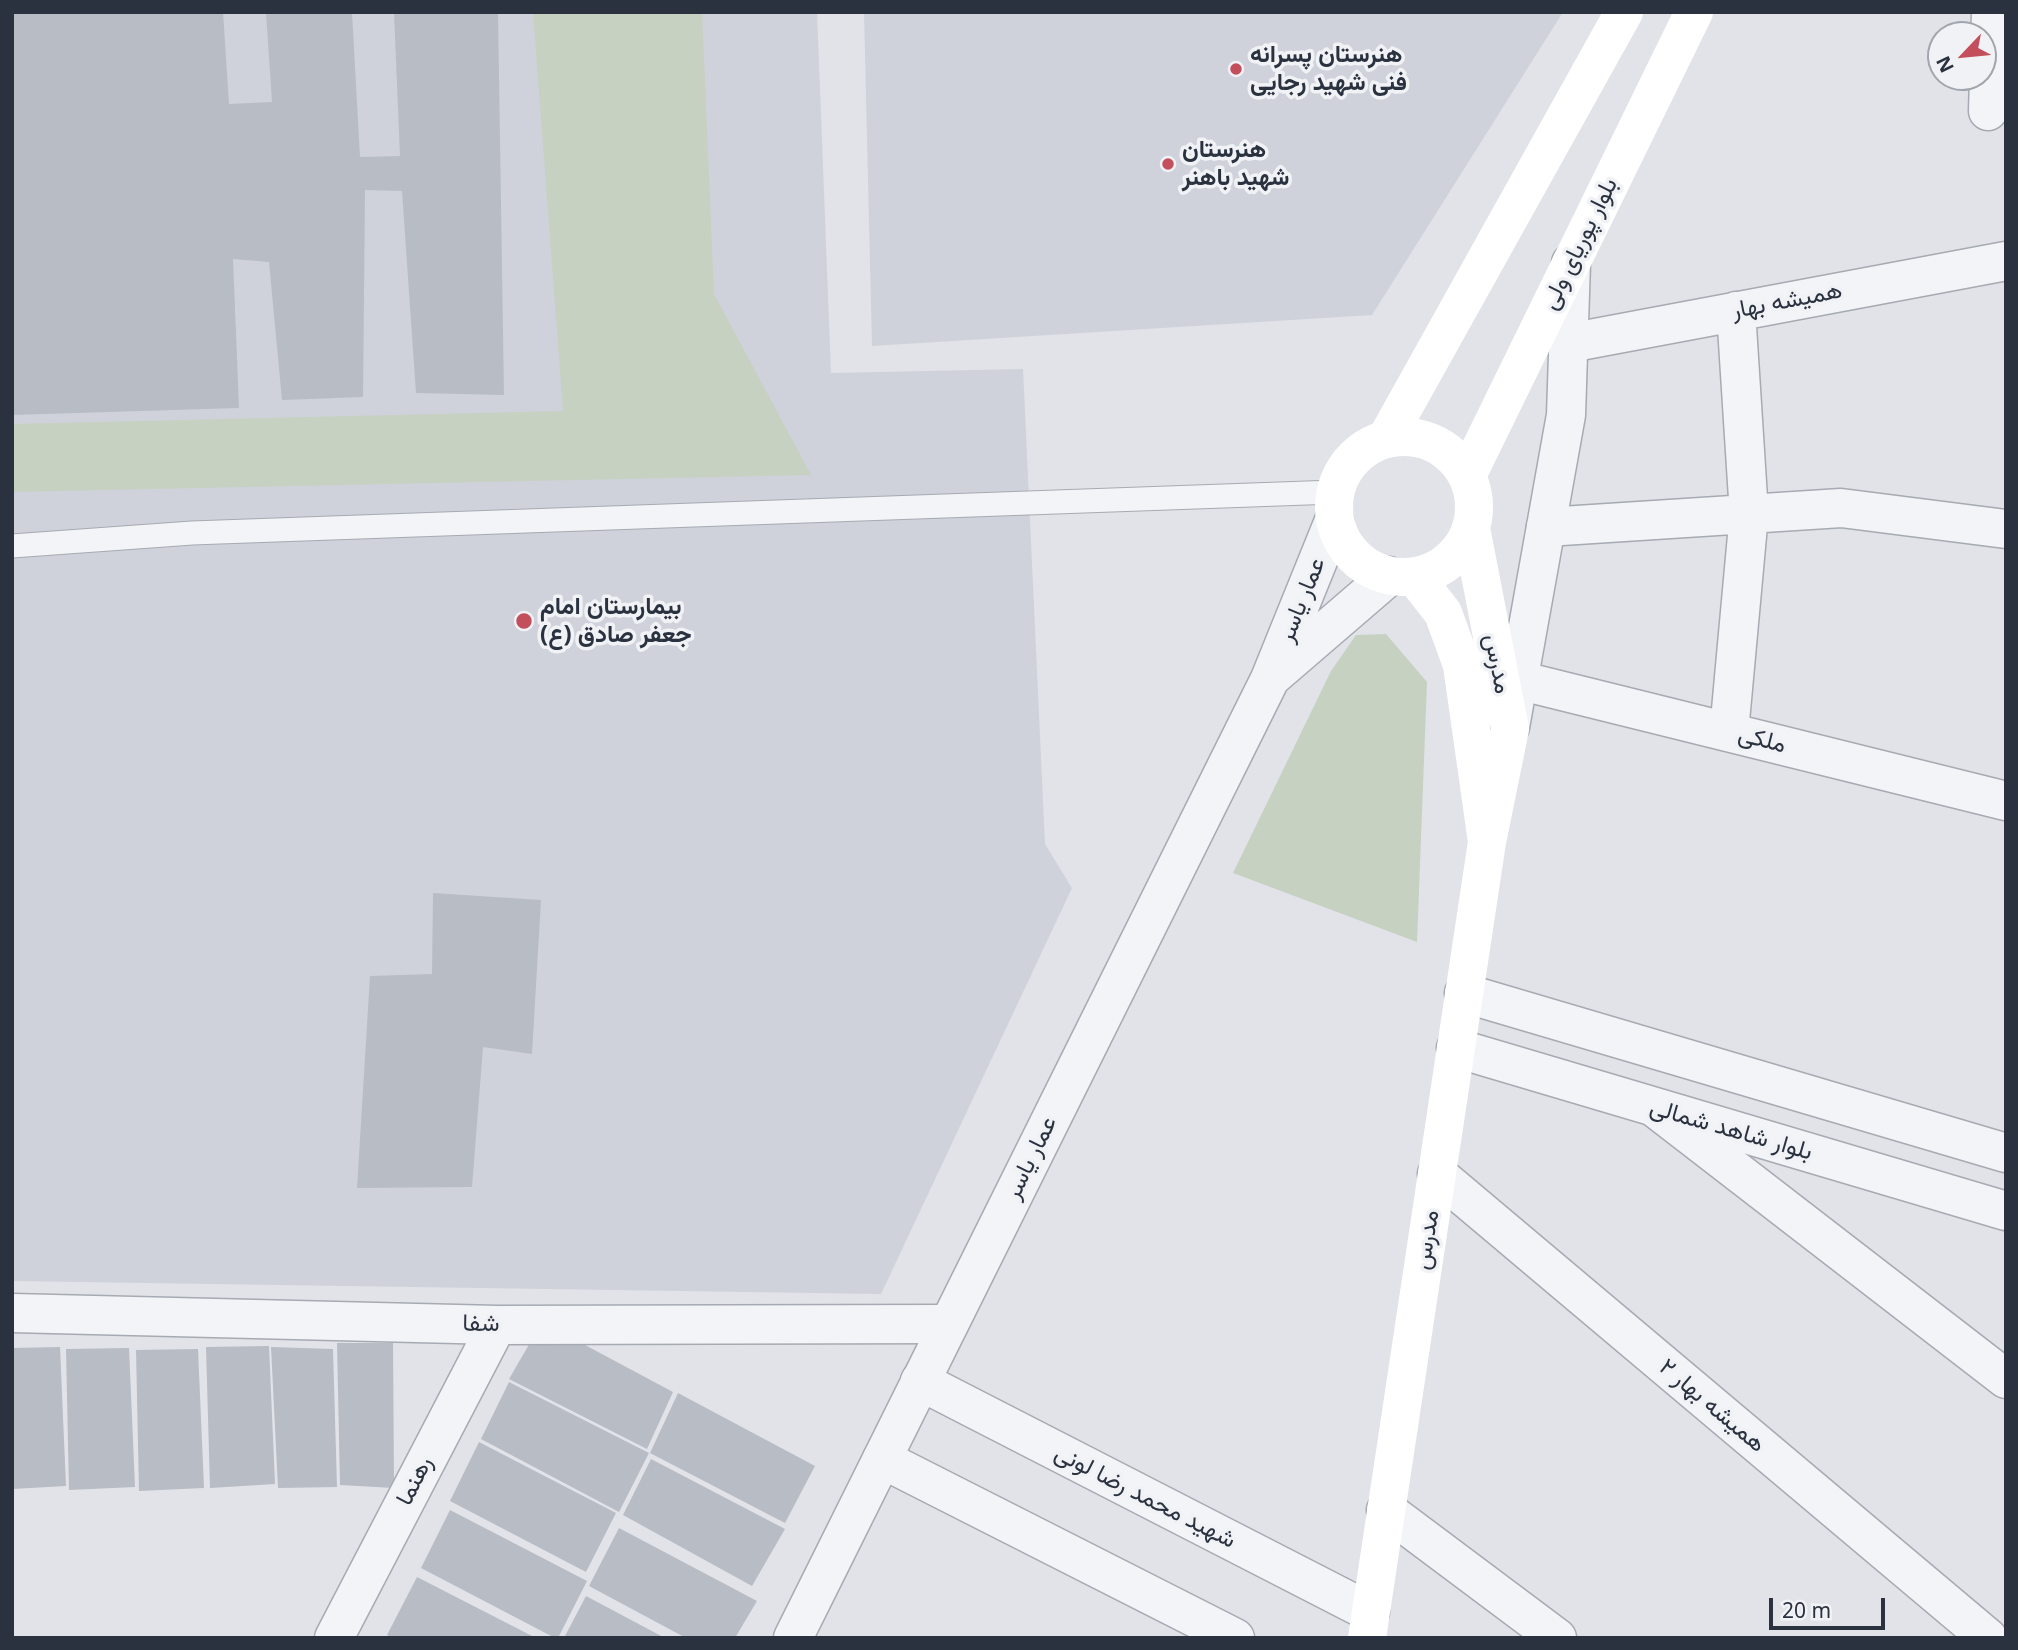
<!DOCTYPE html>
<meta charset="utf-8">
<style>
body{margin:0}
#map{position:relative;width:2018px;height:1650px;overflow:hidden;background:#e1e3e8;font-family:"Noto Sans",sans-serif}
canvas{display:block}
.frame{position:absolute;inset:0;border:14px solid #2a313f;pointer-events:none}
.north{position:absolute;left:1927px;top:21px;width:70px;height:70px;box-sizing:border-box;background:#f0f2f6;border:2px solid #a1a5ad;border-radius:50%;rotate:244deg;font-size:19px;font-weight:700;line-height:28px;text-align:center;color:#2a313f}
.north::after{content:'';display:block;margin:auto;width:24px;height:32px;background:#c44f5c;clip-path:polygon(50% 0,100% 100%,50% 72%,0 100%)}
.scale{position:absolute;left:1769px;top:1598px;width:116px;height:32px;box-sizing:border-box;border:4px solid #2a313f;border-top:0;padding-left:9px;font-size:21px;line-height:24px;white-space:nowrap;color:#2a313f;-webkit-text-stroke:5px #f0f2f6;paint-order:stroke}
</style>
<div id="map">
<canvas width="2018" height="1650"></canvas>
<div class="frame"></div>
<div class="north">N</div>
<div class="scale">20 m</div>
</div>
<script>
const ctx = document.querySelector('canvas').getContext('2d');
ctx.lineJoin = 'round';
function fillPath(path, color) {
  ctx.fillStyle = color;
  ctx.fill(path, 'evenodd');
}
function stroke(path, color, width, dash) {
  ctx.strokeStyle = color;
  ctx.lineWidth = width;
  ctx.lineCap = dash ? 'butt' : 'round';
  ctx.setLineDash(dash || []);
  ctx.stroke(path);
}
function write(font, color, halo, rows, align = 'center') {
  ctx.font = font + ' "Noto Sans",Vazirmatn,sans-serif';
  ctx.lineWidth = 7;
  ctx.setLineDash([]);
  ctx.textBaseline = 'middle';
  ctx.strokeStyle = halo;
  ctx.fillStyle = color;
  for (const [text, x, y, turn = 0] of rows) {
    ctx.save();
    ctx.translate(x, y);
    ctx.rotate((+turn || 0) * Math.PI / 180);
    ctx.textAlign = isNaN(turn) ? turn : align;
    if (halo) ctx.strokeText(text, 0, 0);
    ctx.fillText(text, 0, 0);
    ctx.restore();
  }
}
fillPath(new Path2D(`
 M12 12H817L831 373 1023 369 1045 844 1072 888 881 1294 12 1281Z
 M864 12H1563L1372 315 872 346Z`), '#cfd2da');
fillPath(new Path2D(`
 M533 12H702L714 294 811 475 12 492V424L563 411Z
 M1386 634 1427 682 1417 942 1233 873 1331 671 1356 635Z`), '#c6d1c2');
fillPath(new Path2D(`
 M12 12H223L229 104 272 102 266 12H352L360 157 400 156 394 12H498L504 395 416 393 402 191 365 190 363 397 282 400 269 262 233 259 239 408 12 415Z
 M433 893 541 900 532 1054 483 1047 472 1187 357 1188 370 976 432 974Z
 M542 1322 673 1392 647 1449 509 1379Z
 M337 1343H393L394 1488 340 1485Z
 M269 1346 275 1484 210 1488 206 1347Z
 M60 1347 66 1486 12 1489V1348Z
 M271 1347 333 1349 337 1487 278 1488Z
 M129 1348 135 1487 69 1490 66 1349Z
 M198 1349 204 1488 139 1491 136 1350Z
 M509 1382 649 1453 619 1512 481 1439Z
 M678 1393 815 1466 785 1523 650 1453Z
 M479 1442 616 1513 586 1572 450 1501Z
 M651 1459 785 1529 752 1586 623 1515Z
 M450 1510 587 1581 558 1638H555L421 1568Z
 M619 1528 757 1601 735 1638H686L589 1586Z
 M417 1577 536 1638H393L387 1635Z
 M586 1596 665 1638H564Z`), '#b8bcc5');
const service = new Path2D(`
 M12 546 192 533 1335 492`);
const minor = new Path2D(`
 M1988 111 1991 12
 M1569 343 2006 261
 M1546 527 1841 508 2006 529
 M1518 680 2006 801
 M1729 732 1749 514 1736 311
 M1655 1108 2006 1379
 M1437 1174 1988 1638
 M12 1313 497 1325 949 1324
 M920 1381 1370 1612
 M882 1459 1235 1638
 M1386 1510 1557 1638
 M334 1638 497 1325`);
const tertiary = new Path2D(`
 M1274 675 1389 576
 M1510 727 1566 415 1571 263
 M1464 993 2006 1153
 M1456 1048 2006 1211
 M793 1638 1270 679 1334 521`);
stroke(service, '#a6aab2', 25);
stroke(minor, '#a6aab2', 41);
stroke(tertiary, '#a6aab2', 41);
stroke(service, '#f3f4f7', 23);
stroke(minor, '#f3f4f7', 38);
stroke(tertiary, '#f3f4f7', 38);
stroke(new Path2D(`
 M1334 507a70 70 0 1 1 140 0a70 70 0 1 1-140 0Z
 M1386 439 1624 12
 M1467 476 1694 12
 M1415 577 1443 613 1462 665 1487 842 1510 729 1471 528
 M1367 1638 1487 842`), '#fff', 38);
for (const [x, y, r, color] of [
 [1236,69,7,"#c44f5c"],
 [1168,164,7,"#c44f5c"],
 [524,621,9,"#c44f5c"]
]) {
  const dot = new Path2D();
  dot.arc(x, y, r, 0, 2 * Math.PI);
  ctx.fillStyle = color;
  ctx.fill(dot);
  stroke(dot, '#f0f2f6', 2.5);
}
write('bold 24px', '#2a313f', '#f0f2f6', [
 ["هنرستان پسرانه",1250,55],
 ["فنی شهید رجایی",1250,83],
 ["هنرستان",1182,150],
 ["شهید باهنر",1182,178],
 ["بیمارستان امام",540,607],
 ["جعفر صادق (ع)",540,635]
], 'left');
write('24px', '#2a313f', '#f0f2f6', [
 ["بلوار پوریای ولی",1580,244,-64],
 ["همیشه بهار",1787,301,-11],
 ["عمار یاسر",1302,600,-68],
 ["مدرس",1497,664,79],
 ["ملکی",1762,740,14],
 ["بلوار شاهد شمالی",1731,1130,16],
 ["عمار یاسر",1031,1158,-64],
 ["مدرس",1427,1240,-81],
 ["شفا",481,1324,1],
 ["همیشه بهار ۲",1712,1406,40],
 ["رهنما",415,1481,-63],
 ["شهید محمد رضا لونی",1145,1497,27]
]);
</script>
